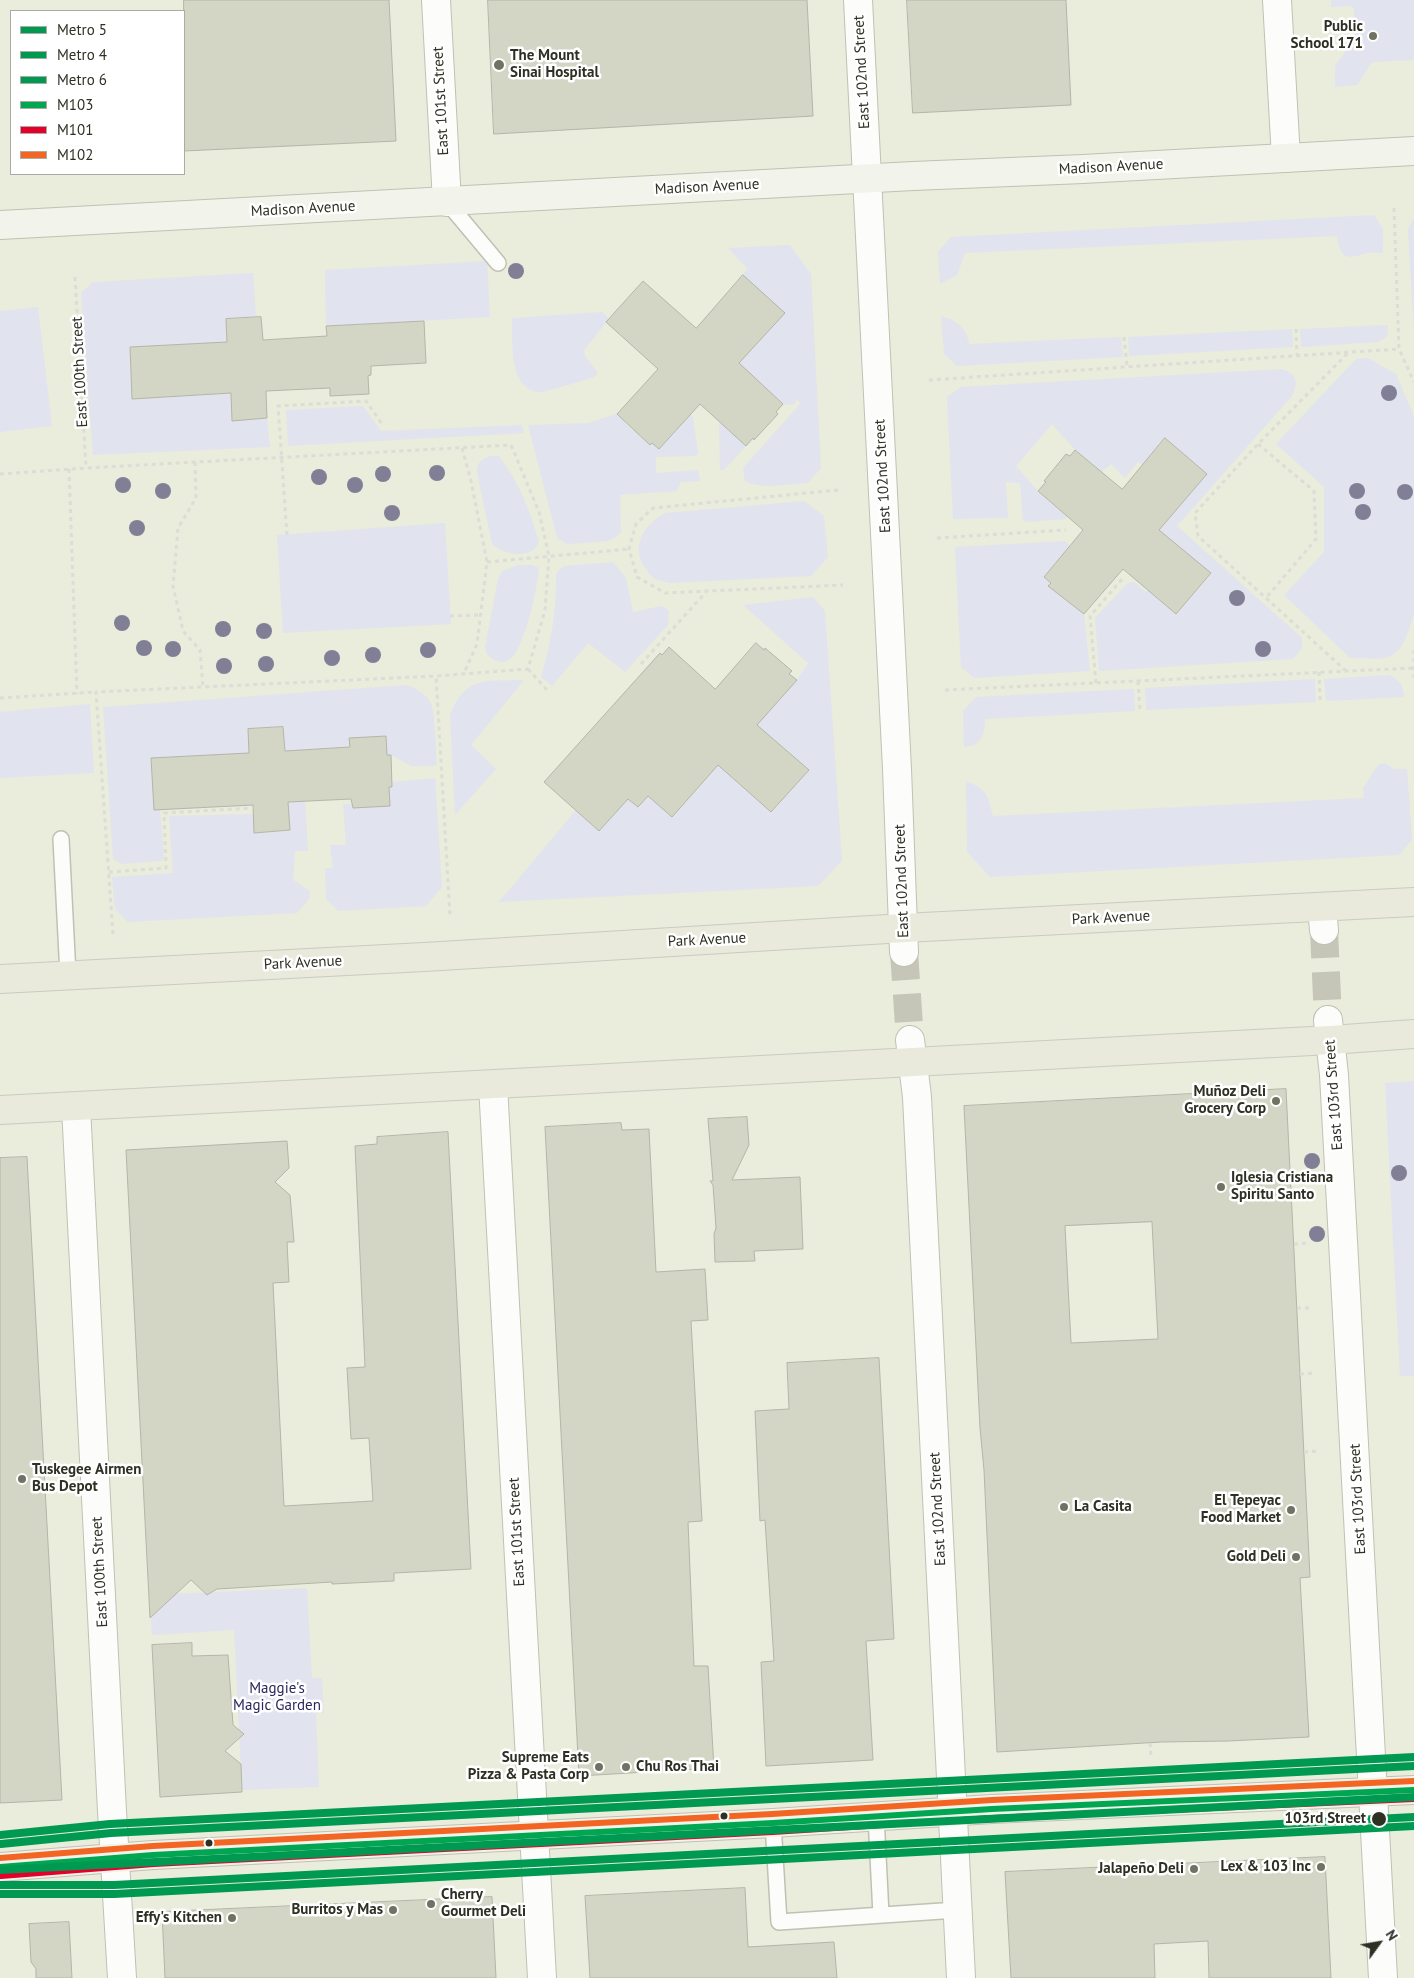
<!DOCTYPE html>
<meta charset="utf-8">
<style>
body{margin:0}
#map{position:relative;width:1414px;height:1978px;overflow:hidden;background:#eaecdc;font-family:"PT Sans",sans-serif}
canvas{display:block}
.legend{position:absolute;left:10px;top:10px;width:175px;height:165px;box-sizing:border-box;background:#fff;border:1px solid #acaca7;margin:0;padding:6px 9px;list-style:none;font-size:15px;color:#2f3024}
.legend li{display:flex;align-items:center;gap:10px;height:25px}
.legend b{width:25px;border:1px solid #acaca7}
.north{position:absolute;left:1354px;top:1918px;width:50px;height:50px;-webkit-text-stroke:4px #fff;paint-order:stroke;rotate:58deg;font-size:14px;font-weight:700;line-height:20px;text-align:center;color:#2f3024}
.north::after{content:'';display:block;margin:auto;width:18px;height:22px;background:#2f3024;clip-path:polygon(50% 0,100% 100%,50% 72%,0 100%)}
</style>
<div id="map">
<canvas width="1414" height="1978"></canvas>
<ul class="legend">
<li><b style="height:6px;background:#009952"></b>Metro 5</li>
<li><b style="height:6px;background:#009952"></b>Metro 4</li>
<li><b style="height:6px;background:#009952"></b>Metro 6</li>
<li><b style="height:6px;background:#00a651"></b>M103</li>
<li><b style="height:6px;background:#e4002b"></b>M101</li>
<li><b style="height:6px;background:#f26522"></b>M102</li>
</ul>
<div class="north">N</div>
</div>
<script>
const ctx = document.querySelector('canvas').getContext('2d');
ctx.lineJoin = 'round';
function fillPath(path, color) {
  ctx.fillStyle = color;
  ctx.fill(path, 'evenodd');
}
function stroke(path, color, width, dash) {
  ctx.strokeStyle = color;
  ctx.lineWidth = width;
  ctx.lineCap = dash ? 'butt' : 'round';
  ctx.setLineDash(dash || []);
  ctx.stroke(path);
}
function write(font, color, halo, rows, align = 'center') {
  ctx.font = font + ' "PT Sans",sans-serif';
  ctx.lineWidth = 5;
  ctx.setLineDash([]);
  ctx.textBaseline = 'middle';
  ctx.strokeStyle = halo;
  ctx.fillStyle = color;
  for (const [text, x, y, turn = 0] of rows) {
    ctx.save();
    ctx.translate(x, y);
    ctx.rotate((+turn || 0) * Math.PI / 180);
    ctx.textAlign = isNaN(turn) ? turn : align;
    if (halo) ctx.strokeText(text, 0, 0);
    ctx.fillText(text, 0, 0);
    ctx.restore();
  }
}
fillPath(new Path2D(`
 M1331 0H1414V60L1372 62 1357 85 1335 87V66L1355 39 1354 9 1350 6 1331 7Z
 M1374 215 1383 229V253C1377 253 1369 252 1363 254 1343 261 1340 254 1337 236L965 253 957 275 940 284 938 252 951 237Z
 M1414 218V332L1408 229Z
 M790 245 811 274 821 468 808 483C791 484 759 490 745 481L743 468 801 403 797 400 793 405 783 404 757 380 734 363 743 275 747 268 728 248Z
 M487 261 490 317 326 326 325 270Z
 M253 273 256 317 226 319 227 342 130 347 132 399 231 393 232 420 267 418 270 447 93 455 81 293 93 282Z
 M38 307 52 426 0 432V311Z
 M602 312 609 319 584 350 585 356 598 373 594 377C584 380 545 393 538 392 508 388 513 339 512 318Z
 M941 316C956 320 967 328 969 344L1121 337 1123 357 957 366 944 354Z
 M1388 325 1387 336 1378 342 1301 347 1300 329Z
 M1292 329 1293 347 1129 356 1128 337Z
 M1368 358 1396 374 1414 416V613C1409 628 1405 650 1389 657 1381 660 1359 658 1350 658L1284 595 1324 552V487L1276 444 1356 359Z
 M1282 369C1298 375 1298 382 1292 396L1177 526 1302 638V648L1293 659 1099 671 1095 618 1128 583 1134 582 1146 592 1148 590 1176 614 1211 574 1155 528 1179 507 1207 474 1165 438 1142 465 1138 462 1125 478 1111 464 1101 472 1075 450 1052 424 1016 466 1038 491 1064 514 1069 515 1065 519 1025 522 1023 519 1020 483 1006 482 1008 518 953 519 947 397 961 387Z
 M363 406 381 431 522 425 524 433 288 446 286 410Z
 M618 413 626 419 624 421 626 424 650 445 652 443 659 449 682 424 688 413 693 417 698 454 693 456 656 457V473L698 470 700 481 681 482 677 491 620 495 621 532 615 538 608 541 568 544 558 539 556 534 528 425 589 423Z
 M719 422 746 446 724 470H720Z
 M490 456H499C519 482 530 511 539 542 532 560 504 555 492 544L477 472C477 462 481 460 490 456Z
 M804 501 824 516 828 557 811 576 670 583C665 582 659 581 654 578 650 576 647 570 644 566 631 545 645 524 665 513Z
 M445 523 451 624 283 633 277 535Z
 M1065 541 1073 548 1066 550 1044 577 1051 583 1048 586 1084 614 1090 671 974 678 961 667 955 547Z
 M613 562 626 578 633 612 662 606 669 611 668 625 625 672 588 643 552 686 541 677C551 644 557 608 556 573L564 566Z
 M518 565H532L539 568C537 589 526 642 512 657 509 660 506 661 502 662 492 660 486 657 485 647L498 579 502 571Z
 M813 597 825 611 842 861 818 886 499 902 576 810 599 831 628 799 638 807 648 796 673 817 700 785 718 760 739 784 772 812 809 770 777 742 753 726 797 680 808 663 743 605Z
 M1390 675C1400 681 1403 685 1404 697L1326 701 1324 679Z
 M1315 679 1316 702 1146 710 1145 688Z
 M524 680 471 745 496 769 455 815 450 715C465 675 488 681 524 680Z
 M406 685C416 688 427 694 431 704 435 712 436 752 437 764L433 766H411L391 755H387L386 736 349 738 350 747 285 751 283 727 248 729 249 753 151 758 160 809 164 859 161 861 122 864 113 859 103 707Z
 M1134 689 1135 711 985 719C985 733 982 746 964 747L963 711 976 697Z
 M90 704 94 773 0 778V712Z
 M1385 763 1394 769H1407L1412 840 1399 855 990 877 967 852 966 781C987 789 988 796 993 816L1364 798 1363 788 1378 765Z
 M435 778 442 887 426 906 338 911 326 899 325 868H333L330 845H346L343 804H353L393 787 392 782Z
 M305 801 308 851H295L293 880 310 891 309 899 297 913 128 922 115 909 112 877 173 873 169 816 253 814 254 833 289 830 288 802Z
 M1414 1081V1376H1400L1385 1083Z
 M307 1588 312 1678H322L324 1713H316L319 1787 242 1790 234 1630 152 1635 149 1595Z`), '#e1e3ef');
const building = new Path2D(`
 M184 0H389L396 141 184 151Z
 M488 0H807L813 116 494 134Z
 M907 0H1066L1071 105 913 113Z
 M743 275 785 313 739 363 783 404 776 412 778 414 754 440 753 438 746 446 700 404 659 449 652 443 650 445 617 414 658 369 606 322 643 281 696 328Z
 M261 317 263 340 327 336 326 326 424 321 426 363 371 366V375L368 376 369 394 330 396V388L266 391 267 418 232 421 231 393 132 399 130 347 227 342 226 319Z
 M1165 438 1207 474 1159 530 1211 573 1176 614 1123 569 1084 614 1048 586 1051 583 1044 577 1083 530 1038 491 1046 482 1044 481 1066 454 1070 456 1075 450 1122 489Z
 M756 643 764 650 765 648 792 671 789 674 797 680 757 725 809 770 771 812 718 765 672 817 648 796 638 807 628 799 599 831 544 782 660 653 662 655 669 647 715 689Z
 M283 727 285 751 350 747 349 738 386 736 387 755H391L392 787H389L390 806 353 808 351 799 288 802 290 830 254 833 253 805 154 810 151 758 249 753 248 729Z
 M1286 1089 1310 1577 1300 1578 1309 1737 1228 1741 1161 1742 997 1752 984 1470 980 1428 964 1106ZM1152 1222 1158 1339 1071 1343 1065 1226Z
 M747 1117 749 1145 732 1180 800 1177 803 1249 754 1251 755 1261 715 1262 714 1234 716 1228 713 1185 710 1181H713L708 1119Z
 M621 1123 622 1130 649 1129 656 1272 705 1269 708 1320 691 1321 702 1521 688 1522 694 1666H708L714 1768 579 1776 545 1127Z
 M448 1132 471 1569 394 1573V1581L332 1584V1582L217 1589 207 1595 191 1580 150 1618 126 1150 287 1141 289 1168 275 1182 290 1195 294 1242H287L289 1282 273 1283 284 1506 373 1501 369 1438 351 1439 347 1368 365 1367 355 1146 377 1144V1137Z
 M27 1157 62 1800 0 1803V1158Z
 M879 1358 894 1639 866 1641 873 1760 766 1766 761 1662 774 1661 765 1520 760 1521 755 1411 789 1409 787 1363Z
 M192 1643V1656L228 1655 233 1725 244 1734 225 1751 241 1764 242 1792 160 1797 152 1645Z
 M1325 1857 1331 1978H1209L1208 1941 1154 1944 1155 1978H1011L1005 1872Z
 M745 1888 748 1947 834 1942 837 1978H590L585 1896Z
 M492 1897 496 1978H165L162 1912Z
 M69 1922 72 1978H36V1969L31 1962 29 1924Z`);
fillPath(building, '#d3d5c5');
stroke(building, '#b4b5a9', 1);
stroke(new Path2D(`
 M1324 930 1328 1020
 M904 952 910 1040`), '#c5c6b7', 28, [28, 14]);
const lane = new Path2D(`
 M447 202 498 263
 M61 839 68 975
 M876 1816 881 1915
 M773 1823 779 1922 957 1910`);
const street = new Path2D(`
 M436 0 447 202
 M858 0 897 769 904 952
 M1277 0 1286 158
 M1322 908 1324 930
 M1328 1020 1334 1075 1383 1978
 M910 1040 917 1097 961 1978
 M493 1085 542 1978
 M76 1107 112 1811 122 1978`);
const secondary = new Path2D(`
 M0 225 913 176 1083 169 1414 151
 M0 1867 153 1855 773 1823 992 1809 1414 1790`);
const primary = new Path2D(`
 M0 979 424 957 904 928 1414 902
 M0 1110 1331 1040 1414 1034`);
stroke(lane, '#c0c1b4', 18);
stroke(street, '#c0c1b4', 30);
stroke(secondary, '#c0c1b4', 30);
stroke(primary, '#cacac2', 30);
stroke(new Path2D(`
 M1394 208 1399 349 1414 382
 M75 277 86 468
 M1296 329 1297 355
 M1124 337 1127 366
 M929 380 1399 349
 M1258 444 1314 491 1316 539 1266 598
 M462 448 471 481 487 562 477 644 464 673
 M195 462 196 498 178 528 173 586 183 631 200 650 203 687
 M69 469 77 694
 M0 474 86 468 511 445 539 512 549 556 545 610 528 669 436 676 450 916
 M838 490 653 508 636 524 629 549 637 577 665 593 843 585
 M287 535 278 406 366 401 382 424
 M937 538 1066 530
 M487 562 629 549
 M450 616 481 615
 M1414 650V681
 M641 664 706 592
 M528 669 547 690
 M1346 671 1198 536 1195 513 1258 444 1349 352
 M1319 672 1320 701
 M1138 681 1140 711
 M1096 683 1090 616 1124 577
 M945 690 1413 668
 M0 698 96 692
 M109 872 166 868 164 813 253 808
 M113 934 96 692 436 676
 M1294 1244 1307 1243
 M1297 1308H1311
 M1300 1374 1315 1373
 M1304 1452 1319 1451
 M1150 1743 1151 1757`), '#dcddd7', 3, [4, 4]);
stroke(lane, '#fcfcfa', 15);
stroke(street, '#fcfcfa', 28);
stroke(secondary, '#f2f3ea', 28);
stroke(primary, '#e9eadc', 28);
stroke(new Path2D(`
 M0 1867 153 1855 773 1823 992 1809 1414 1790`), '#00a651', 6);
stroke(new Path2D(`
 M1 1876 154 1864 773 1832 992 1818 1414 1799`), '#e4002b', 6);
stroke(new Path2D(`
 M0 1858 153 1846 772 1814 992 1800 1414 1781`), '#f26522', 6);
stroke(new Path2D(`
 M0 1870 1414 1797`), '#009952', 8);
stroke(new Path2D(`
 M1 1844 111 1833 1414 1766
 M0 1894H114L1414 1826`), '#009952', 8);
stroke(new Path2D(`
 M0 1835 110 1824 1414 1757
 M0 1885H114L1414 1817`), '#009952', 8);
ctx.fillStyle = '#807f96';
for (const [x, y] of [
 [516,271],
 [1389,393],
 [437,473],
 [383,474],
 [319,477],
 [123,485],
 [355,485],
 [163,491],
 [1357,491],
 [1405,492],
 [1363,512],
 [392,513],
 [137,528],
 [1237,598],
 [122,623],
 [223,629],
 [264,631],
 [144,648],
 [173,649],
 [1263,649],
 [428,650],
 [373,655],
 [332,658],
 [266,664],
 [224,666],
 [1312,1161],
 [1399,1173],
 [1317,1234]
]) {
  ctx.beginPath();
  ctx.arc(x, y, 8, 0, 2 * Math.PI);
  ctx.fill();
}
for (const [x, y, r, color] of [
 [1373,36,5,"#707264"],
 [499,65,6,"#707264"],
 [1276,1101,5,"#707264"],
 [1221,1187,5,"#707264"],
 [22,1479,5,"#707264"],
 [1064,1507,5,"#707264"],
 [1291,1510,5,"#707264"],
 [1296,1557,5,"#707264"],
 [599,1767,5,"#707264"],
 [626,1767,5,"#707264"],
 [724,1816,4.5,"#2f3024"],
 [1379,1819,8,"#2f3024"],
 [209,1843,4.5,"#2f3024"],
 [1321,1867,5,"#707264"],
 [1194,1869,5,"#707264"],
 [431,1904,5,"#707264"],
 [393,1910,5,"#707264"],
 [232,1918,5,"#707264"]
]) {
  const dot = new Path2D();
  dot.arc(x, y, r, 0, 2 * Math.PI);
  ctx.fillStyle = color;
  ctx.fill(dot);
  stroke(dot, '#fff', 2);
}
write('bold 15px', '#2f3024', '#fff', [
 ["Public",1363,27],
 ["School 171",1363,44],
 ["The Mount",510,56,"left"],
 ["Sinai Hospital",510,73,"left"],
 ["Muñoz Deli",1266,1092],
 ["Grocery Corp",1266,1109],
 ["Iglesia Cristiana",1231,1178,"left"],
 ["Spiritu Santo",1231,1195,"left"],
 ["Tuskegee Airmen",32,1470,"left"],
 ["Bus Depot",32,1487,"left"],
 ["El Tepeyac",1281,1501],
 ["Food Market",1281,1518],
 ["La Casita",1074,1507,"left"],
 ["Gold Deli",1286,1557],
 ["Supreme Eats",589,1758],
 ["Pizza & Pasta Corp",589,1775],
 ["Chu Ros Thai",636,1767,"left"],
 ["Lex & 103 Inc",1311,1867],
 ["Jalapeño Deli",1184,1869],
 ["Cherry",441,1895,"left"],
 ["Gourmet Deli",441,1912,"left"],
 ["Burritos y Mas",383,1910],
 ["Effy's Kitchen",222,1918]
], 'right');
write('15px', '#2f3024', '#fff', [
 ["East 102nd Street",862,72,-93],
 ["East 101st Street",441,101,-93],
 ["Madison Avenue",1111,167,-3],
 ["Madison Avenue",707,187,-3],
 ["Madison Avenue",303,209,-3],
 ["East 100th Street",80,372,-93],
 ["East 102nd Street",883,476,-93],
 ["East 102nd Street",902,881,-92],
 ["Park Avenue",1111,918,-3],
 ["Park Avenue",707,940,-3],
 ["Park Avenue",303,963,-3],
 ["East 103rd Street",1334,1095,-94],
 ["East 103rd Street",1358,1499,-93],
 ["East 102nd Street",938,1509,-93],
 ["East 101st Street",517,1532,-93],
 ["East 100th Street",100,1572,-93]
]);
write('15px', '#29265c', '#fff', [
 ["Maggie's",277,1689],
 ["Magic Garden",277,1706]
]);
write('bold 15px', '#2f3024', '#fff', [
 ["103rd Street",1366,1819]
], 'right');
</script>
